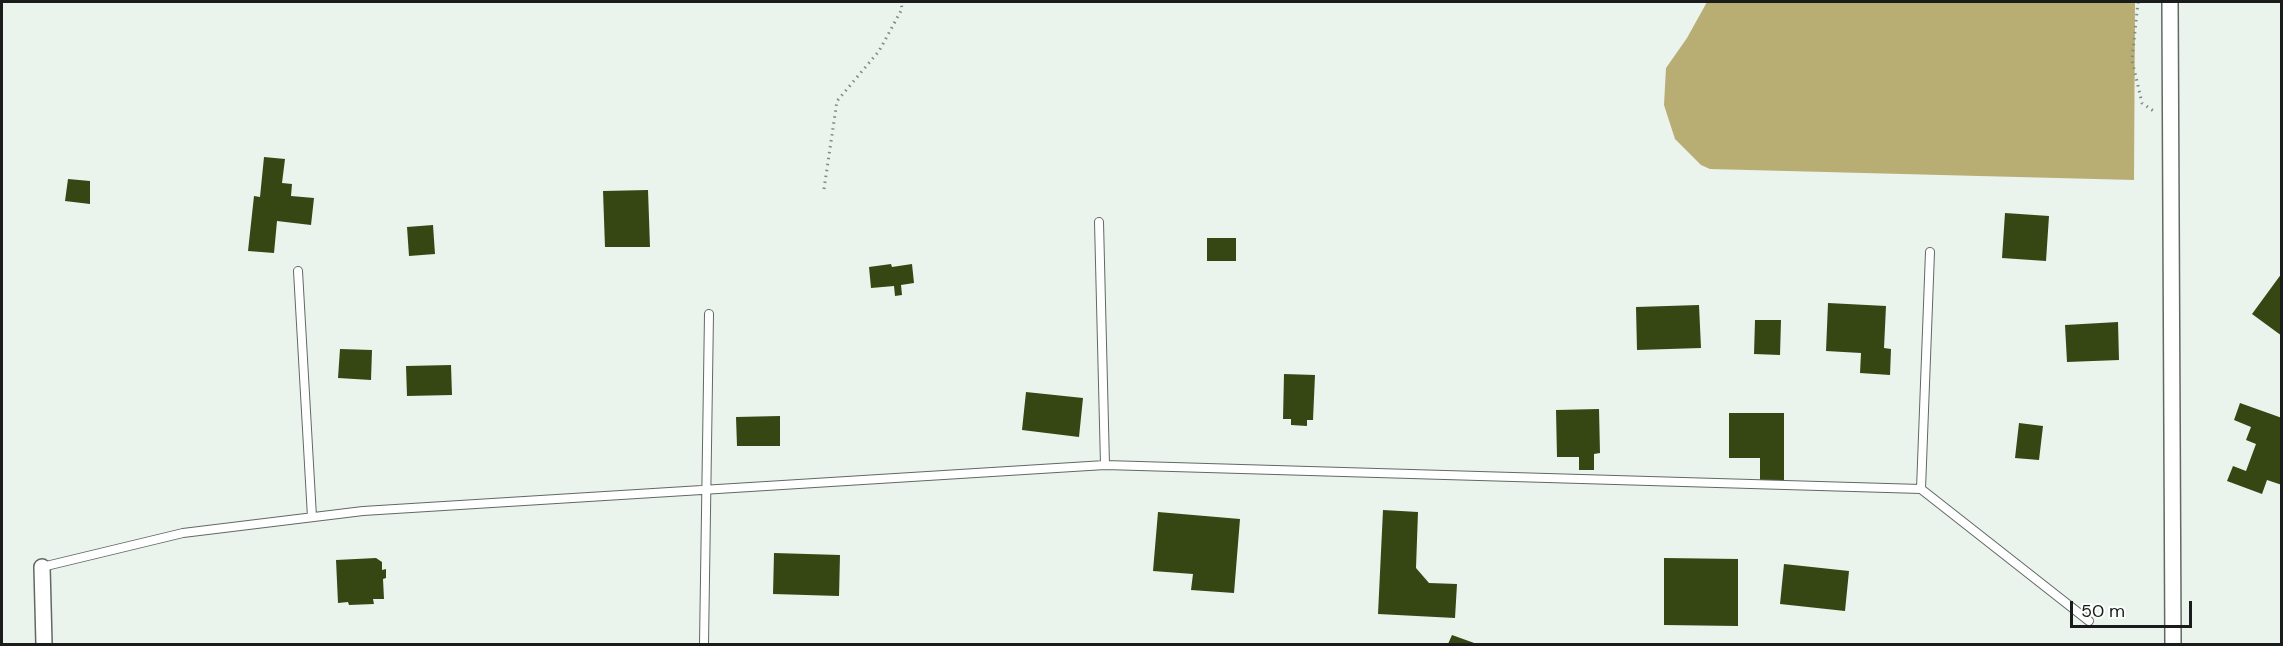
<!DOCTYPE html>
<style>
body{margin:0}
#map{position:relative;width:2283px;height:646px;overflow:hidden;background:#eaf3ec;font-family:"DM Sans",sans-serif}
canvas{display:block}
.frame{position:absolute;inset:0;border:3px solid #191c1a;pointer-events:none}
.scale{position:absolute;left:2070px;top:601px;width:122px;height:27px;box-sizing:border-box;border:3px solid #191c1a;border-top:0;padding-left:8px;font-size:18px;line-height:21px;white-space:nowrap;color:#191c1a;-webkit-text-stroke:4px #fbfffc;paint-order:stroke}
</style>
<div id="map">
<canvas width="2283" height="646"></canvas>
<div class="frame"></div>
<div class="scale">50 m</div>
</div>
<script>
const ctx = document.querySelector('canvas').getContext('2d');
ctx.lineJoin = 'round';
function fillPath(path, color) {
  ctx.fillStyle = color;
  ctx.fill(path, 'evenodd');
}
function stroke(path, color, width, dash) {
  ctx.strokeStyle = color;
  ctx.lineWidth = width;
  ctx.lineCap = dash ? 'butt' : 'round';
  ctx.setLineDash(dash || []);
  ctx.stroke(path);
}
fillPath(new Path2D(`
 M1707 2H2135L2134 180 1710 169 1701 165 1675 139 1664 105 1666 68 1687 38Z`), '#b8ad73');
fillPath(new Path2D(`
 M264 157 285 159 282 183 292 184 291 196 314 198 311 225 277 221 274 253 248 251 254 196 260 197Z
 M68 179 90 181V204L65 201Z
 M648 190 650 247H605L603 191Z
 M2005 213 2049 216 2046 261 2002 258Z
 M433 225 435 254 409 256 407 227Z
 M1207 238H1236V261H1207Z
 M891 264 892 267 912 264 914 283 901 285 902 295 895 296 894 286 871 288 869 267Z
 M2282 273V336L2252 314Z
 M1828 303 1886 306 1884 348 1891 349 1890 375 1860 373 1861 353 1826 351Z
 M1699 305 1701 348 1637 350 1636 307Z
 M1755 320H1781L1780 355 1754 354Z
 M2118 322 2119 360 2067 362 2065 325Z
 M340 349 372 350 371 380 338 378Z
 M451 365 452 395 407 396 406 366Z
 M1284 374 1315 375 1313 420H1307V426L1291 425V419H1283Z
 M1026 392 1083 398 1079 437 1022 430Z
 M2240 403 2282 418V485L2267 480 2262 494 2227 481 2233 466 2246 471 2256 444 2246 440 2251 427 2234 420Z
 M1599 409 1600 453 1594 454V470H1579V457H1557L1556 410Z
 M1729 413H1784V481H1760V458H1729Z
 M780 416V446H737L736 417Z
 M2019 423 2043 426 2039 460 2015 458Z
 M1383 510 1418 512 1416 568 1429 583 1457 584 1455 618 1378 614Z
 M1158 512 1240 519 1234 593 1191 590 1193 574 1153 571Z
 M774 553 840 555 839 596 773 594Z
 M376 558 382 562V570L386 569V578L383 579 384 599H373L374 604 349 605 348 602 338 603 336 560Z
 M1664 558 1738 559V626L1664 625Z
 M1784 564 1849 571 1845 611 1780 604Z
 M1452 635 1477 644H1448Z`), '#374714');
const lane = new Path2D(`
 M1099 222 1105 465
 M298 271 312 517
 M1921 489 1930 252
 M42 567 183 533 363 511 1105 465 1921 489 2089 621
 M704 644 709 314`);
const street = new Path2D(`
 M2170 2 2173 644
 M42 567 44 644`);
stroke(lane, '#616963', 10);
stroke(street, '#616963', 18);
stroke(new Path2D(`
 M2138 2 2132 60 2142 103 2155 112
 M824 189 837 101 879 51 902 9 901 2`), '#838985', 3, [1.5, 4.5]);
stroke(lane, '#fff', 8);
stroke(street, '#fff', 15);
</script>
